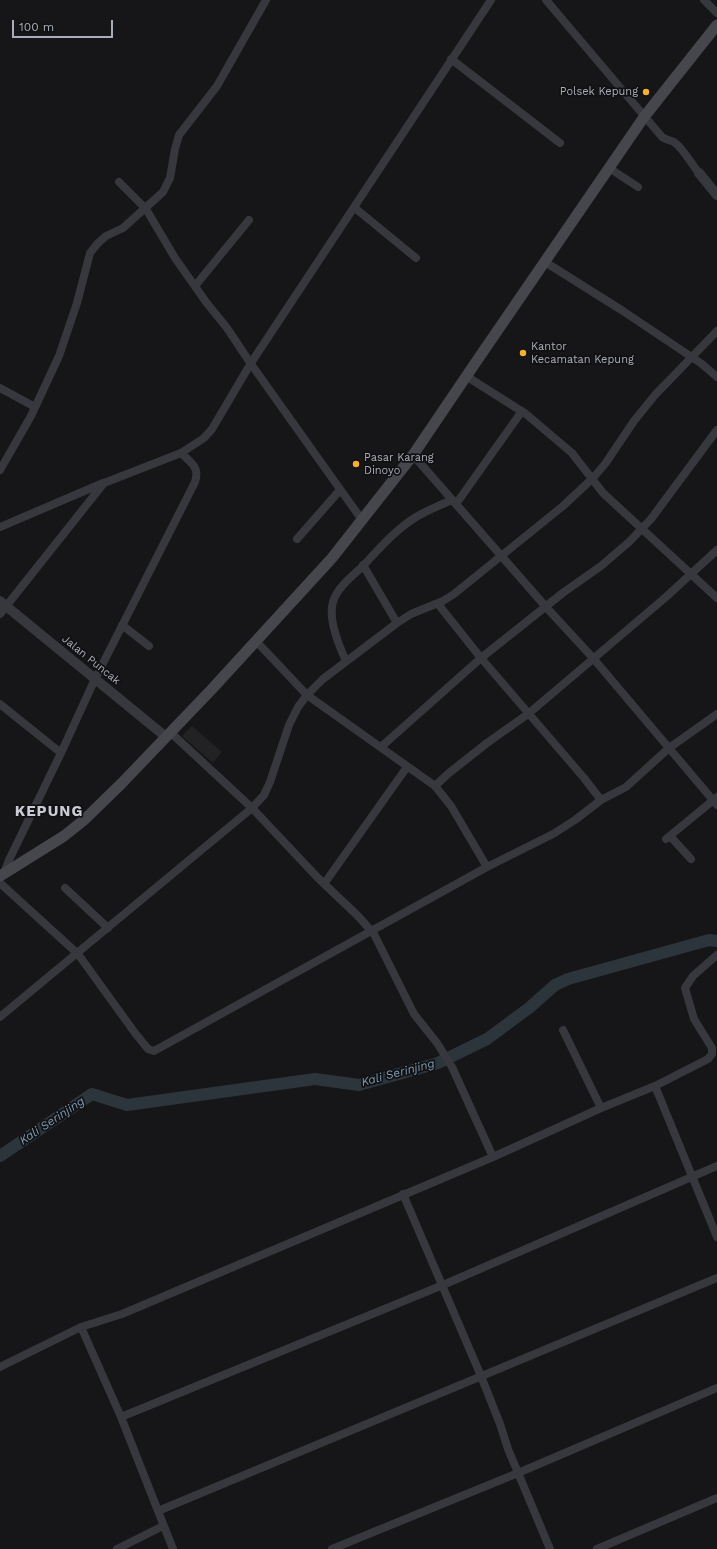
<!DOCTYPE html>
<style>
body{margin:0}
#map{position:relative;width:717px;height:1549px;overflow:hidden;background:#161618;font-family:"Work Sans",sans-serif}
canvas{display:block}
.scale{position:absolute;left:12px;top:20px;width:101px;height:18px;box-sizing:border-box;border:2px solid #a8adb8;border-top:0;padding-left:5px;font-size:12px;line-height:14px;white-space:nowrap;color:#a8adb8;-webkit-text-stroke:3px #111113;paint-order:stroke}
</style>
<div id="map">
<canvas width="717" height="1549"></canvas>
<div class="scale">100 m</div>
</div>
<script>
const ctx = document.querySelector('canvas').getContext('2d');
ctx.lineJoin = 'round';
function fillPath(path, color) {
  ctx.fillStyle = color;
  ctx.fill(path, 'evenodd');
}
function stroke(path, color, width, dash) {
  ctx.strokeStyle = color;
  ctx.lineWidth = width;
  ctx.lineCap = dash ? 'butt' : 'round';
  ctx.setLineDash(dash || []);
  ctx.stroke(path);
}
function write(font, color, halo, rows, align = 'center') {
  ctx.font = font + ' "Work Sans",sans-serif';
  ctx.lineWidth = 3.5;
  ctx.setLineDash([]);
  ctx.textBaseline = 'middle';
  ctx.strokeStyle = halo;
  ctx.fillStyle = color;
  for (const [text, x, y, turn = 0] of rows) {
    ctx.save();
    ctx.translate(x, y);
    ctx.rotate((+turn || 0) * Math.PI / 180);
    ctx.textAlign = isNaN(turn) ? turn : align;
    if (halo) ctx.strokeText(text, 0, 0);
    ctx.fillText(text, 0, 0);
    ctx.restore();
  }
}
fillPath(new Path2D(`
 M192 726 222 752 213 763 182 736Z`), '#222225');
stroke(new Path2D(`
 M0 1156 92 1094 127 1105 315 1079 359 1085 438 1063 487 1039 529 1008 555 985 568 979 709 940 717 941`), '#2c353c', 12);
stroke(new Path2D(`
 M546 0 662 137C666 140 670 140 674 142 684 149 691 164 699 173
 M704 0 717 13
 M451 59 560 143
 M609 168 638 187
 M119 182 146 209 175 258 206 302 227 328 251 364 362 520
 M355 208 416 258
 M545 262 623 311 702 364 717 377
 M195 286 249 220
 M466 376 526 414 572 453 603 493 717 598
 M0 388 35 407
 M413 455 546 607 593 658 717 805
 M0 470 31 416 59 356 77 303 90 253 98 243 106 236 123 228 163 192 170 178 175 149 179 135 217 86 266 0
 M456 504 522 411
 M0 527 103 483
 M297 539 340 490
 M363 565 397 623
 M438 604 481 658 584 778 601 800
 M0 614 104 483 181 453 204 438 212 429 251 363 491 0
 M122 625 149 646
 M256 641 307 695 435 786 451 806 487 867
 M346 661C339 646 328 619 333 602 337 588 351 577 362 567 379 549 395 530 416 517 428 510 440 505 452 500
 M0 704 61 753
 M170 732 252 808 318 878 358 916 374 934 414 1014 437 1043 452 1067 493 1157
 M381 747 481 658 564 592 601 566 629 542 651 519 717 430
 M435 786 449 773 487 743 528 714 666 597 717 550
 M670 836 691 859
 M666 839 717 797
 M4 873 9 860 61 753 95 679 195 482C200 467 191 463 181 453
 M0 883 78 954 135 1033 148 1049 154 1051 487 867 553 834 575 820 601 800 626 787 669 748 717 714
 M324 884 407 767
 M65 888 108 928
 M0 1017 252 808 264 795 270 782 289 725 298 707 307 695 323 679 397 623 411 614 443 601 454 594 563 506 593 478 605 464 634 421 655 395 717 331
 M563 1030 601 1108
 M655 1086 717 1237
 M403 1194 481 1376 500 1424 508 1449 550 1549
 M81 1327 121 1417 173 1549
 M0 1367 81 1327 122 1314 493 1157 601 1108 655 1086 708 1059 712 1054V1048L694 1019 685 988 693 976 717 955
 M121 1417 443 1285 717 1166
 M158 1511 717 1278
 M117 1549 163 1526
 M332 1549 518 1473 717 1388
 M597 1549 717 1498`), '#37383d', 8);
stroke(new Path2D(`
 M699 173 717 195
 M0 601 166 737`), '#37383d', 10);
stroke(new Path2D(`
 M0 876 64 836 84 820 121 784 212 689 332 558 413 455 478 359 644 117 717 25`), '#45474d', 11);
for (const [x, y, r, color] of [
 [646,92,4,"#f2b134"],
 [523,353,4,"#f2b134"],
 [356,464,4,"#f2b134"]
]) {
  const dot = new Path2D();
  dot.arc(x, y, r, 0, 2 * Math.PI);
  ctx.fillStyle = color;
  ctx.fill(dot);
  stroke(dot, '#111113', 1.5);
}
write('11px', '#a8adb8', '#111113', [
 ["Polsek Kepung",638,92,"right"],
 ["Kantor",531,347],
 ["Kecamatan Kepung",531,360],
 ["Pasar Karang",364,458],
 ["Dinoyo",364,471]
], 'left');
write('11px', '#a8adb8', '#111113', [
 ["Jalan Puncak",91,660,39]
]);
write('italic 12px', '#7f9bb3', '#111113', [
 ["Kali Serinjing",398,1073,-15],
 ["Kali Serinjing",52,1121,-34]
]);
ctx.letterSpacing = '1px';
write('bold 15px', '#c9ccd4', '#111113', [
 ["KEPUNG",49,812]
]);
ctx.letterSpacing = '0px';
</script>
